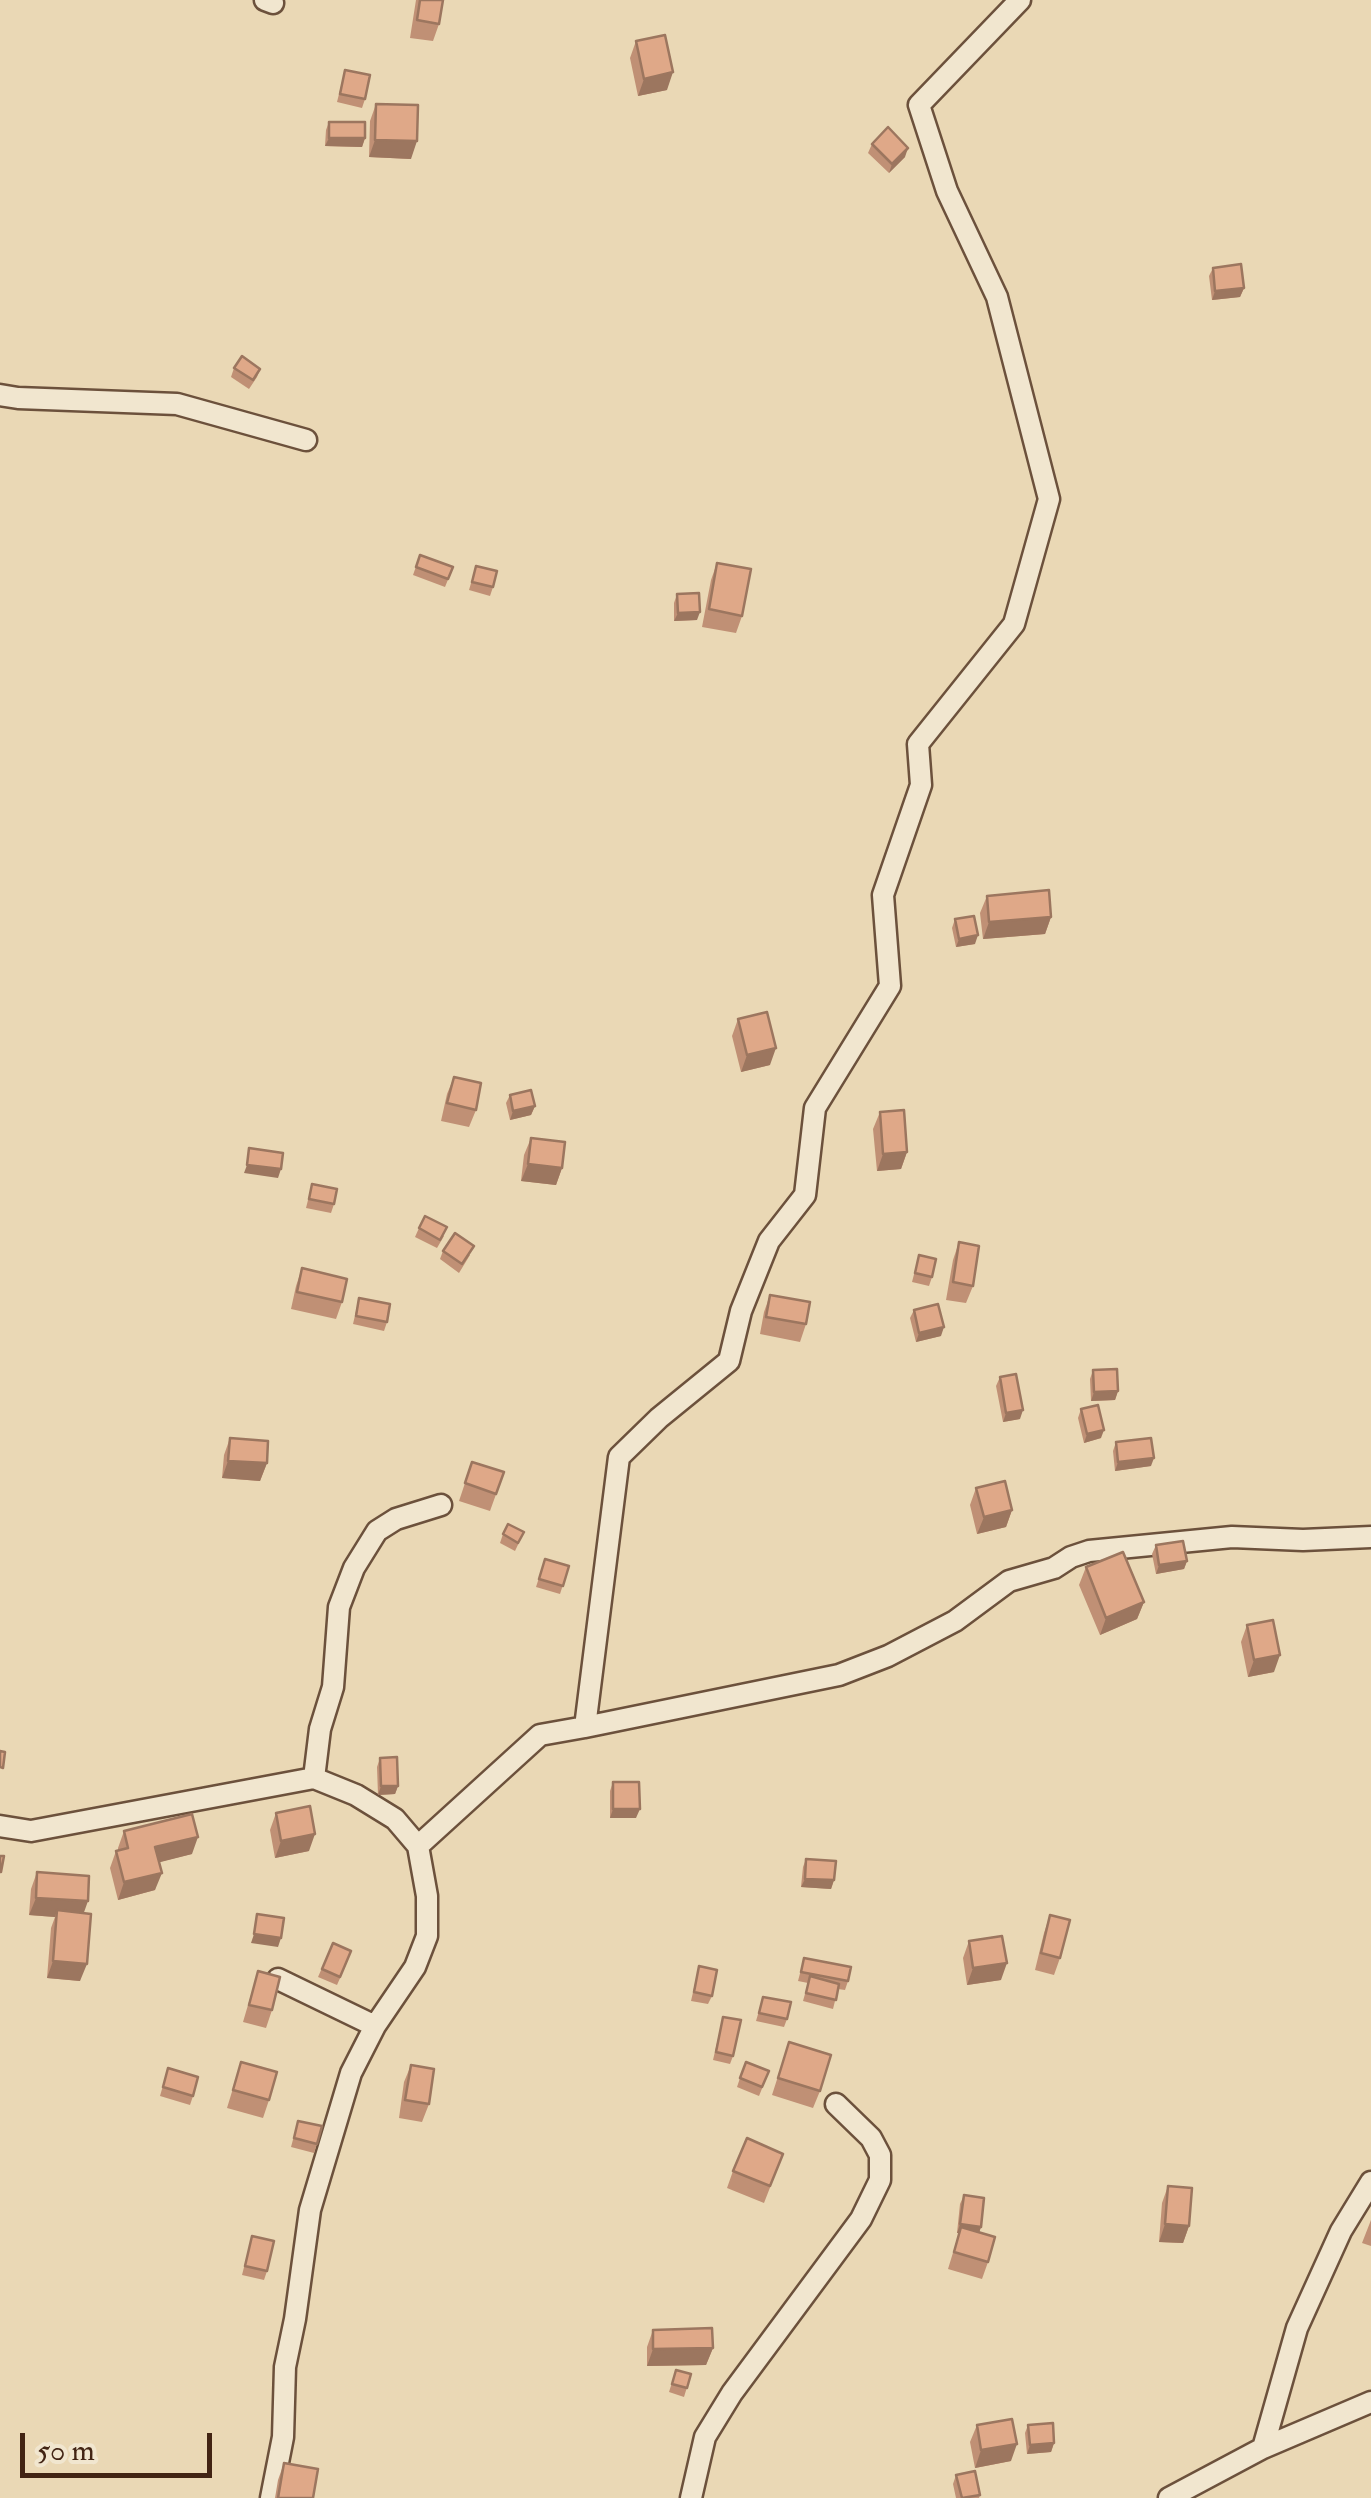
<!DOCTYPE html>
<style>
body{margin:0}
#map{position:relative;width:1371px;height:2498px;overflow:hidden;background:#ead8b5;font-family:"IM FELL Double Pica",serif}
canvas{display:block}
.scale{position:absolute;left:20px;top:2433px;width:192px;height:45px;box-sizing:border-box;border:5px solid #422414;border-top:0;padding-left:12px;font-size:30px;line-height:35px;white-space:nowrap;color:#422414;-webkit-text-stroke:8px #f1e6cf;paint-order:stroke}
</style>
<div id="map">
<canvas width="1371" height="2498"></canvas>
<div class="scale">50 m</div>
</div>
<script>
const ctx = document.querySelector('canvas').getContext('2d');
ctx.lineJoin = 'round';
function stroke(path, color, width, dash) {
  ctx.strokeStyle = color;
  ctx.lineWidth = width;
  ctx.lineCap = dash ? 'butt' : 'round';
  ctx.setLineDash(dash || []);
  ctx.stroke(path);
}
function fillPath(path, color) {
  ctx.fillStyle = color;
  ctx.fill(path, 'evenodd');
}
const minor = new Path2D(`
 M265 0 273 3
 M0 395 18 398 177 404 306 440
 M585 1727 839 1675 888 1656 955 1621 1009 1581 1054 1568 1071 1557 1089 1551 1232 1537 1303 1540 1371 1537
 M314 1778 320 1729 333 1687 339 1607 354 1568 377 1531 396 1519 441 1505
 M0 1826 31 1831 314 1778 356 1795 395 1819 418 1846 427 1896V1936L415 1967 375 2026 351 2073 310 2210 295 2319 285 2367 283 2437 271 2498
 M418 1846 540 1735 585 1727 619 1457 659 1418 729 1361 741 1311 769 1241 805 1195 815 1108 890 986 883 895 921 785 918 744 1014 624 1049 499 997 297 947 191 919 105 1020 0
 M278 1979 375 2026
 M1263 2448 1297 2328 1341 2231 1371 2182
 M691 2498 705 2437 732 2393 861 2219 880 2180V2155L871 2138 836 2104
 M1169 2498 1263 2448 1371 2402`);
stroke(minor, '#6c513c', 25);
stroke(minor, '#f1e6cf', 20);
fillPath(new Path2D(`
 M416 0H443L439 24 433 41 410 38Z
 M636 41 667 90 638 96 630 58Z
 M345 70 365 99 362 108 337 102Z
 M376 104 411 159 369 157 370 121Z
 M329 122 365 138 362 147 325 146 326 130Z
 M872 144 905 157 889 173 868 153Z
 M1213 268 1244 288 1240 297 1212 300 1209 276Z
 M234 368 260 369 257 377 249 389 231 377Z
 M420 555 453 567 445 587 413 575Z
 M717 563 742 616 736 633 702 627 711 580Z
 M476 566 493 587 490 596 469 590Z
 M677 594 697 620 674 621V603Z
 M987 896 1051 917 1045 934 983 939 980 913Z
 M955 919 975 944 956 947 952 928Z
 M738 1019 770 1065 741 1072 732 1036Z
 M454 1077 476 1110 469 1127 441 1121 447 1094Z
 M510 1095 535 1106 531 1115 510 1120 506 1103Z
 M880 1112 907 1152 901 1169 877 1171 873 1129Z
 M531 1138 562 1168 556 1185 521 1181 524 1155Z
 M312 1184 334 1204 331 1213 306 1208Z
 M419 1228 444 1236 437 1248 415 1237Z
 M959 1242 973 1286 966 1303 946 1300 953 1260Z
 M443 1251 470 1255 459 1273 440 1259Z
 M919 1255 932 1277 929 1286 912 1282Z
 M302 1268 342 1302 336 1319 291 1309 296 1286Z
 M770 1295 806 1324 800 1342 760 1334 764 1312Z
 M359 1298 387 1322 384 1331 353 1324Z
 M914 1310 941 1336 916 1342 910 1318Z
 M1093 1370 1118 1391 1115 1400 1091 1401 1090 1379Z
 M1000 1377 1020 1419 1003 1422 996 1386Z
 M1081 1409 1101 1438 1084 1443 1078 1418Z
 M230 1438 267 1463 260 1481 222 1478 224 1455Z
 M1116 1442 1151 1466 1115 1471 1113 1451Z
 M472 1462 504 1472 490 1511 459 1501Z
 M976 1488 1012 1510 1006 1527 977 1534 970 1505Z
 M524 1532 515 1551 500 1543 503 1534Z
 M1156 1545 1187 1561 1184 1569 1156 1574 1152 1554Z
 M545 1559 569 1566 560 1594 536 1587Z
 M1086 1567 1144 1602 1137 1619 1100 1635 1079 1585Z
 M1247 1625 1274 1672 1248 1677 1241 1642Z
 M380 1758 398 1786 395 1794 378 1795 377 1767Z
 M613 1782 636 1818H610V1791Z
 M276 1813 309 1851 275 1858 270 1830Z
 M124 1831 192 1854 159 1862 155 1890 118 1900 110 1868 116 1851 118 1850V1848Z
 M806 1859 834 1880 831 1889 801 1887 803 1867Z
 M37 1872 84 1913 80 1981 47 1978 51 1928 55 1917 29 1915 31 1889Z
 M1050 1915 1060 1958 1054 1975 1035 1970 1044 1933Z
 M969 1941 1001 1980 967 1985 963 1958Z
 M333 1943 348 1960 337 1985 318 1977Z
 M804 1958 848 1981 845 1990 838 1989 833 2009 803 2001 808 1983 798 1981Z
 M699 1966 712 1996 708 2004 691 2001Z
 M258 1971 272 2010 266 2028 243 2022Z
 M763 1997 787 2019 784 2027 756 2021Z
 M723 2017 733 2056 730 2064 713 2060Z
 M789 2042 820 2091 813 2108 772 2095Z
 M241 2062 269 2100 263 2118 227 2108Z
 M411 2065 429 2104 422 2122 399 2118 404 2082Z
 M168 2068 193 2096 190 2105 160 2096Z
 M769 2071 759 2096 737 2087 740 2078Z
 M298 2121 317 2144 314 2153 291 2147Z
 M783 2154 764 2203 727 2188 733 2171Z
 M1168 2186 1189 2226 1183 2243 1159 2242 1162 2203Z
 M964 2195 981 2227 979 2232 988 2262 982 2279 948 2269 959 2233H957L960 2204Z
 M1371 2220V2246L1362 2243Z
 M252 2236 267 2271 264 2280 242 2275Z
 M653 2330 713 2348 706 2365 647 2366V2347Z
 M676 2370 691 2374 684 2397 669 2392Z
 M977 2425 1011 2461 975 2468 970 2442Z
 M1028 2425 1054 2443 1051 2452 1027 2454 1025 2433Z
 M284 2463 313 2498H275L278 2480Z
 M956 2475 980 2495 979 2498H956L953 2484Z`), '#c09075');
fillPath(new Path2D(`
 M673 72 667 90 638 96 644 79Z
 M329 138H365L362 147 325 146Z
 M375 140 417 141 411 159 369 157Z
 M908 148 905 157 889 173 892 164Z
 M1244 288 1240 297 1212 300 1215 291Z
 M700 612 697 620 674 621 678 613Z
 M1051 917 1045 934 983 939 989 922Z
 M978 935 975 944 956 947 959 939Z
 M776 1048 770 1065 741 1072 747 1055Z
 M535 1106 531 1115 510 1120 513 1111Z
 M907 1152 901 1169 877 1171 883 1154Z
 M528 1164 562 1168 556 1185 521 1181Z
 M247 1165 281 1169 278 1178 244 1173Z
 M944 1327 941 1336 916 1342 919 1333Z
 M1118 1391 1115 1400 1091 1401 1094 1392Z
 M1023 1410 1020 1419 1003 1422 1006 1413Z
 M1104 1430 1101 1438 1084 1443 1087 1434Z
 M1154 1458 1151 1466 1115 1471 1118 1462Z
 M228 1461 267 1463 260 1481 222 1478Z
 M1012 1510 1006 1527 977 1534 984 1517Z
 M1187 1561 1184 1569 1156 1574 1159 1565Z
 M1144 1602 1137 1619 1100 1635 1106 1618Z
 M1280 1655 1274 1672 1248 1677 1254 1660Z
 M381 1786H398L395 1794 378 1795Z
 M613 1809H640L636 1818H610Z
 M315 1834 309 1851 275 1858 281 1841Z
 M198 1837 192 1854 149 1865 155 1847Z
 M162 1873 155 1890 118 1900 124 1882Z
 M805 1879 834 1880 831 1889 801 1887Z
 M36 1898 88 1901 82 1918 57 1910 55 1917 29 1915Z
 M254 1934 281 1938 278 1947 251 1943Z
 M53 1961 87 1964 80 1981 47 1978Z
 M1007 1963 1001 1980 967 1985 973 1968Z
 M960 2224 981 2227 978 2236 957 2233Z
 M1165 2224 1189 2226 1183 2243 1159 2242Z
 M713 2348 706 2365 647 2366 653 2349Z
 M1054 2443 1051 2452 1027 2454 1030 2445Z
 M1017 2444 1011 2461 975 2468 981 2450Z`), '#9c765f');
const building = new Path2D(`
 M420 0H443L439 24 417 20Z
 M665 35 673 72 644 79 636 41Z
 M345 70 370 75 365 99 340 94Z
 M376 104 418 105 417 141 375 140Z
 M329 122H365V138H329Z
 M888 127 908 148 892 164 872 144Z
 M1241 264 1244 288 1215 291 1213 268Z
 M242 356 260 369 253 380 234 368Z
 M420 555 453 567 448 579 416 567Z
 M717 563 751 569 742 616 709 609Z
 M476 566 497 571 493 587 472 582Z
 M699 593 700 612 678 613 677 594Z
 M1049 890 1051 917 989 922 987 896Z
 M974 916 978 935 959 939 955 919Z
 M767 1012 776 1048 747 1055 738 1019Z
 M454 1077 481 1083 476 1110 447 1103Z
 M531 1090 535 1106 513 1111 510 1095Z
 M904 1110 907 1152 883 1154 880 1112Z
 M531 1138 565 1142 562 1168 528 1164Z
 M249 1148 283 1153 281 1169 247 1165Z
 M312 1184 337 1189 334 1204 309 1199Z
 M425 1216 447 1227 440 1240 419 1228Z
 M455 1233 474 1246 462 1264 443 1251Z
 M959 1242 979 1246 973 1286 953 1282Z
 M919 1255 936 1259 932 1277 915 1273Z
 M302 1268 347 1279 342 1302 297 1292Z
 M770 1295 810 1302 806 1324 766 1317Z
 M359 1298 390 1304 387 1322 356 1316Z
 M938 1304 944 1327 919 1333 914 1310Z
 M1117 1369 1118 1391 1094 1392 1093 1370Z
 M1016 1374 1023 1410 1006 1413 1000 1377Z
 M1098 1405 1104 1430 1087 1434 1081 1409Z
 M230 1438 268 1441 267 1463 228 1461Z
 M1151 1438 1154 1458 1118 1462 1116 1442Z
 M472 1462 504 1472 496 1494 465 1483Z
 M1005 1481 1012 1510 984 1517 976 1488Z
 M508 1524 524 1532 518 1543 503 1534Z
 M1183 1541 1187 1561 1159 1565 1156 1545Z
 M1123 1552 1144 1602 1106 1618 1086 1567Z
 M545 1559 569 1566 563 1586 539 1579Z
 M1273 1620 1280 1655 1254 1660 1247 1625Z
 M0 1751 5 1752 3 1768 0 1767Z
 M397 1757 398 1786H381L380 1758Z
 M613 1782H639L640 1809H613Z
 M310 1806 315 1834 281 1841 276 1813Z
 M192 1814 198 1837 155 1847 162 1873 124 1882 116 1851 128 1848 124 1831Z
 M0 1856H4L1 1872H0Z
 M806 1859 836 1861 834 1880 805 1879Z
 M37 1872 89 1876 88 1901 36 1898Z
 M57 1910 91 1914 87 1964 53 1961Z
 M257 1914 284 1918 281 1938 254 1934Z
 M1050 1915 1070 1920 1060 1958 1041 1953Z
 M1002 1936 1007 1963 973 1968 969 1941Z
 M333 1943 351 1951 340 1977 322 1969Z
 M804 1958 851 1967 848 1981 801 1972Z
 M699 1966 717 1970 712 1996 694 1992Z
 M258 1971 280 1977 272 2010 249 2005Z
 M810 1976 839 1984 836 2000 806 1993Z
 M763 1997 791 2002 787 2019 759 2013Z
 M723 2017 741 2020 733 2056 716 2052Z
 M789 2042 831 2055 820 2091 778 2078Z
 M241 2062 277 2072 269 2100 233 2090Z
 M746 2062 769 2071 762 2087 740 2078Z
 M411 2065 434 2069 429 2104 405 2100Z
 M168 2068 198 2077 193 2096 163 2087Z
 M298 2121 322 2126 317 2144 294 2138Z
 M747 2138 783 2154 770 2186 733 2171Z
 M1168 2186 1192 2188 1189 2226 1165 2224Z
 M964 2195 984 2198 981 2227 960 2224Z
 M961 2227 995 2237 988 2262 954 2252Z
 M252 2236 274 2241 267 2271 245 2266Z
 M712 2328 713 2348 653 2349V2330Z
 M676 2370 691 2374 687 2388 672 2384Z
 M1012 2419 1017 2444 981 2450 977 2425Z
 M1053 2423 1054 2443 1030 2445 1028 2425Z
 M284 2463 318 2469 313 2498H278Z
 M975 2471 980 2495 962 2498 956 2475Z`);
fillPath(building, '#dfa888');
stroke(building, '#9c765f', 2.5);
</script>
